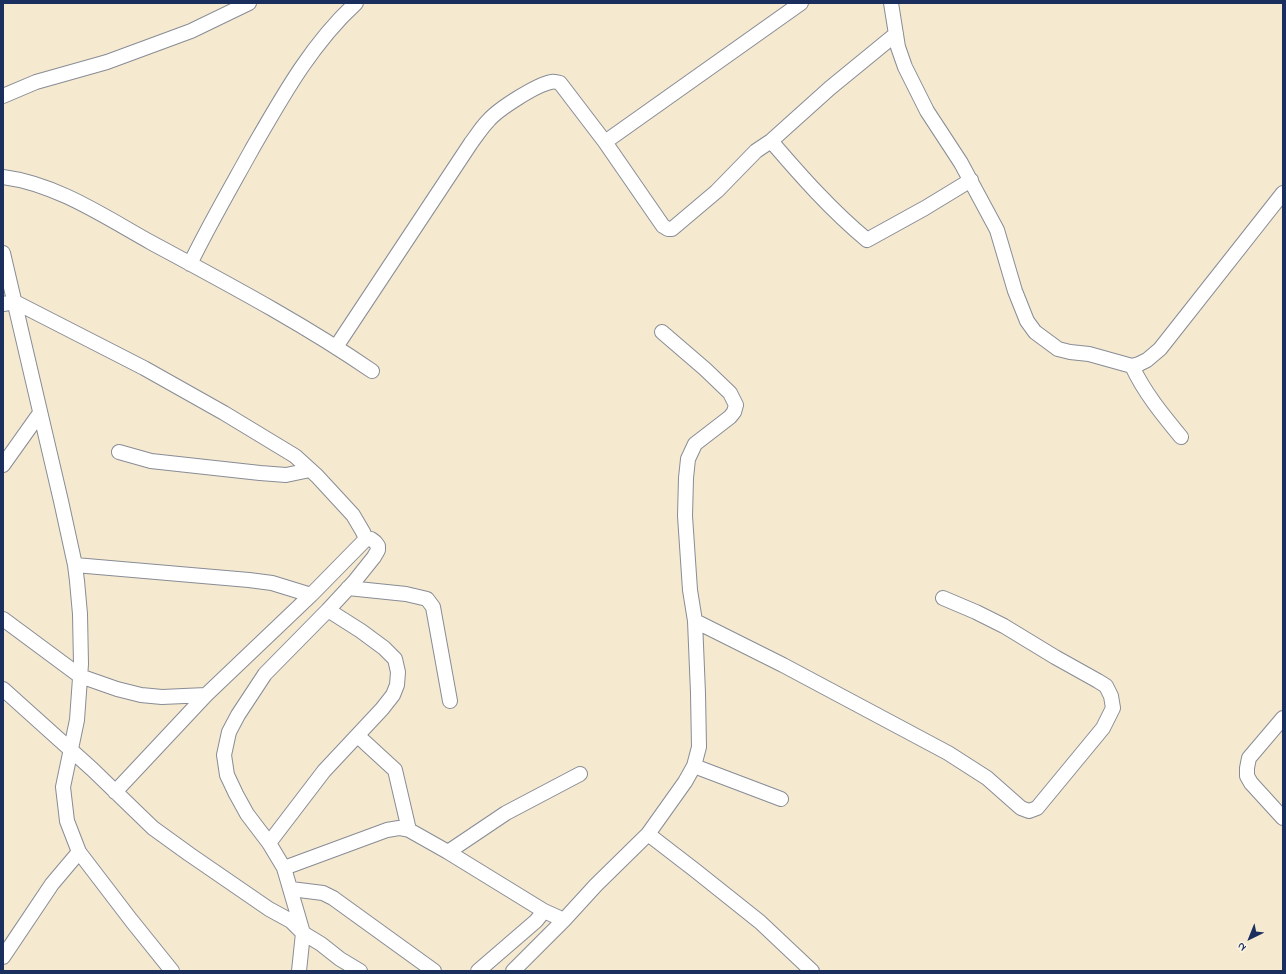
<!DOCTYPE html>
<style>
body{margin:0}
#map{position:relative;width:1286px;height:974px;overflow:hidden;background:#f5e9cf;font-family:"Indie Flower",sans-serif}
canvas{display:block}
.frame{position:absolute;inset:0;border:4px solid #1b2f5e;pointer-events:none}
.north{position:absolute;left:1230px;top:918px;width:40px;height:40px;-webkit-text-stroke:3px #fcf5e5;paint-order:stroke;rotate:223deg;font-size:11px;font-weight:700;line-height:16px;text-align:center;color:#1b2f5e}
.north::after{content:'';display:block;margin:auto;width:14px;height:18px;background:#1b2f5e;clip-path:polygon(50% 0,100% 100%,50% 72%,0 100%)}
</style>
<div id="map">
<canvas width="1286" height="974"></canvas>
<div class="frame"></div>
<div class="north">N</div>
</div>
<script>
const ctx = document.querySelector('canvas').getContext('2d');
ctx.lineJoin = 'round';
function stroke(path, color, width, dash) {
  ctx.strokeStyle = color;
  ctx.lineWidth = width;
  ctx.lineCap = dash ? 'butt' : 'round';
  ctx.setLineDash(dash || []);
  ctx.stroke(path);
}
const minor = new Path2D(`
 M891 3 898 47 905 67 927 111 961 163 997 230 1015 291 1027 321 1035 332 1058 349 1070 352 1089 354 1132 366 1139 364 1147 360 1160 349 1283 193
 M3 96 36 82 107 62 191 31 249 3
 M771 141C801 176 831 210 867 240L925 208 971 180
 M605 142 663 226 668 229H672L717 191 756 151 771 141 830 88 896 34
 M3 177C57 184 105 217 152 243 226 283 302 323 372 371
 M3 253 61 501 75 565 77 581 80 614 81 664 77 720 63 787 67 821 79 852 131 920 172 971
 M190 264C209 225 230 189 251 151 281 99 311 44 356 3
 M3 304 15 302 144 368 224 413 295 456 317 476 353 515 363 532 366 539H371L375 542 378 546V550L374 557 354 582 328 610 265 674 238 715 229 732 224 755 227 775 236 794 247 814 269 843 284 868 303 933 299 971
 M336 347 471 143C477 135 482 127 488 121 498 109 536 85 551 82 554 81 557 82 560 83L605 142 801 3
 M1132 366C1144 392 1162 414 1181 437
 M119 452 151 461 260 473 286 475 310 470
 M3 465 40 413
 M75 565 249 580 272 583 311 595
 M348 588 406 594 423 598 427 599 433 607 450 701
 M3 619 80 676 117 689 141 695 162 697 206 695
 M695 621 783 665 948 753 987 778 1021 808 1029 811 1037 808 1103 728 1113 708 1111 696 1106 686 1098 681 1055 657 1004 626 976 612 943 598
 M3 689 92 769 153 828 189 854 269 909 291 921 303 933 321 944 340 959 360 971
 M1283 718 1249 758 1247 768V776L1251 783 1283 818
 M358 736 395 770 409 830
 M694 766 781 799
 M115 792 206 695 311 595 366 539
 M648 834 696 871 760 922 812 971
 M269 843 324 771 382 709 393 695 397 685 398 672 395 659 384 648 361 631 328 610
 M448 852 506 813 580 774
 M284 868 387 830 399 828 409 830 448 852 544 911 564 920
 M291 889 323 893 333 898 434 971
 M3 957 52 884 79 852
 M478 971 536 921 544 911
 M513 971 564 920 596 885 648 834 685 782 694 766 699 747 698 693 695 621 690 590 685 516 686 478 688 459 695 444 730 417 734 412 736 405 730 393 705 369 662 332`);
stroke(minor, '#888c96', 16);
stroke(minor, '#fff', 14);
</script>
